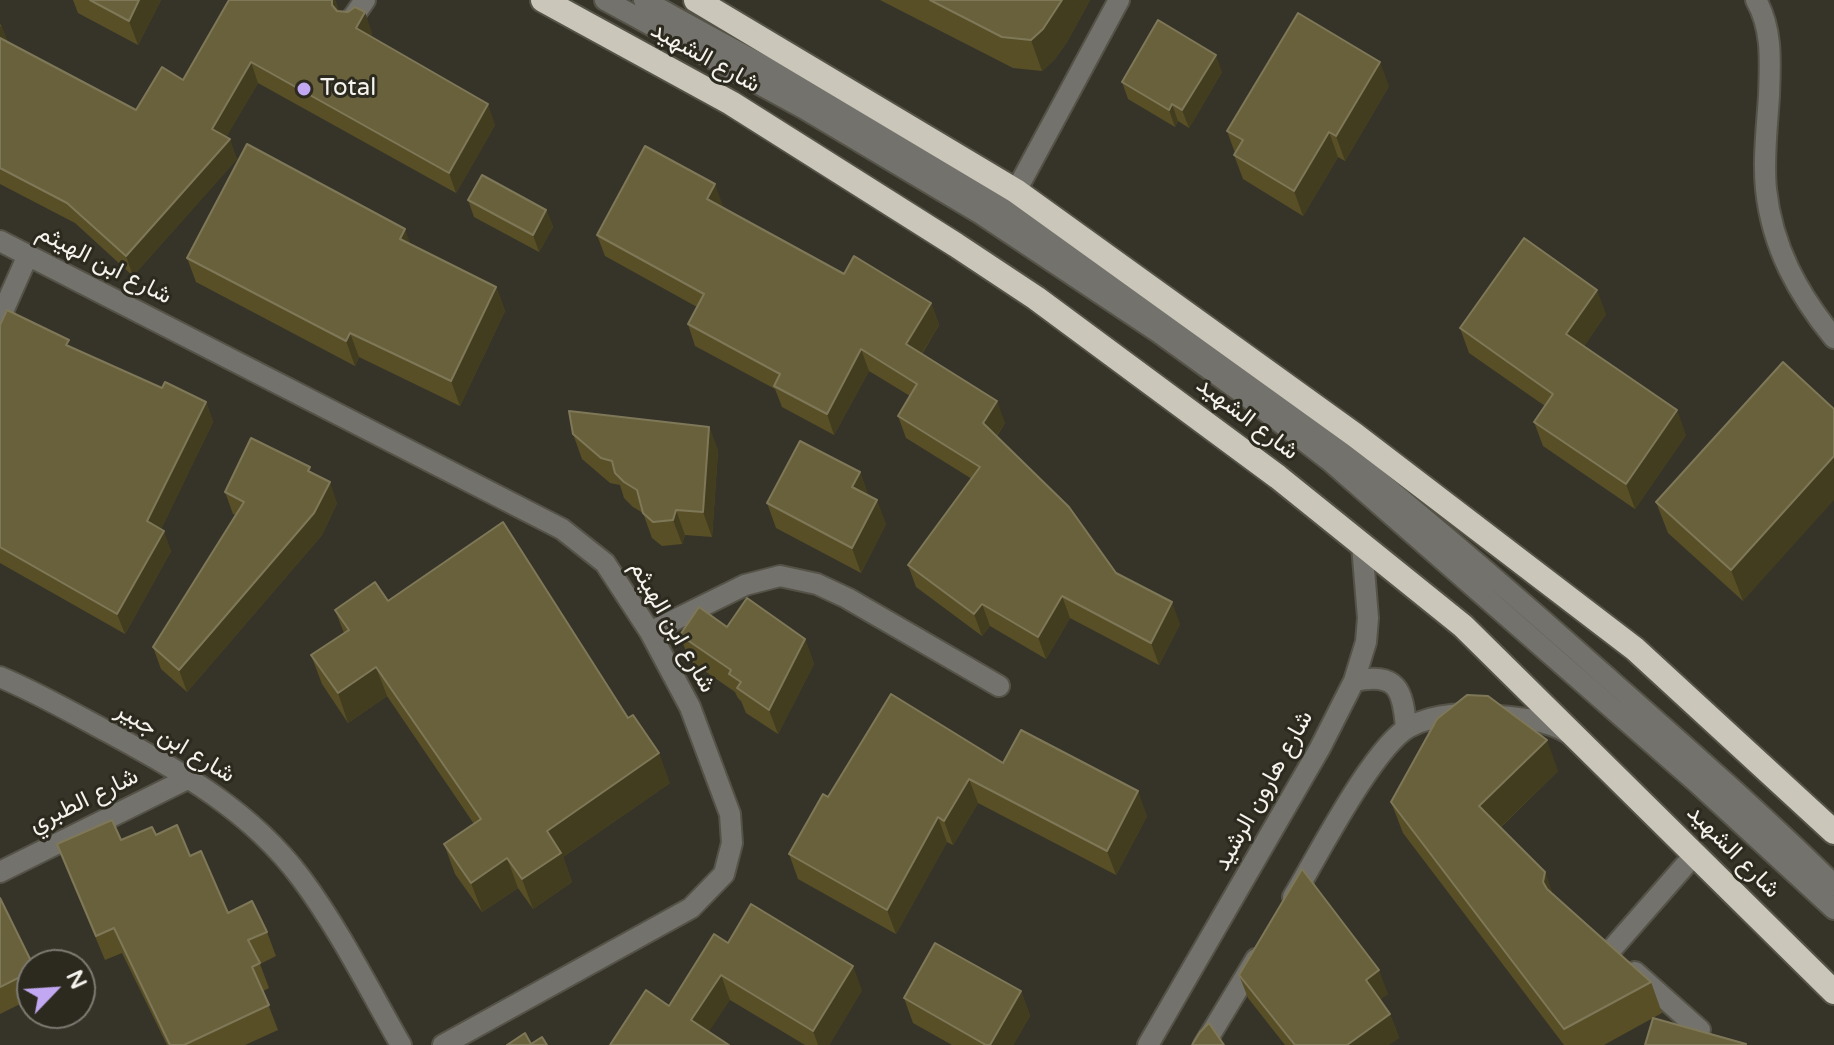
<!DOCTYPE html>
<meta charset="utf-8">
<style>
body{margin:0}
#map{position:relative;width:1834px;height:1045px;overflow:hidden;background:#363429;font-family:"Varela Round",sans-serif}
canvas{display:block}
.north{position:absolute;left:16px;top:949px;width:80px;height:80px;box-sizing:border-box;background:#2c2a1f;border:2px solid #7c7a71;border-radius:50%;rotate:65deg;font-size:22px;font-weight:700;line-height:32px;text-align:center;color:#f5f3ed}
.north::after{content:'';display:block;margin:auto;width:28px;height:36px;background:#c2a8f2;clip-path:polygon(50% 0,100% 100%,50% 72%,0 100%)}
</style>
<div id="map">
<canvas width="1834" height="1045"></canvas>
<div class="north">N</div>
</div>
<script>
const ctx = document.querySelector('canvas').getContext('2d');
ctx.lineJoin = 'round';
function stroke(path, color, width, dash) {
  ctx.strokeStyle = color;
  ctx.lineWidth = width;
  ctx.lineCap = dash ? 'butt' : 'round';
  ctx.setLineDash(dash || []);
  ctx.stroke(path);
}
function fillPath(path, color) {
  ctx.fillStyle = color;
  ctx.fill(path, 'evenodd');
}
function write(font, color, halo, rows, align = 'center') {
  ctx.font = font + ' "Varela Round",Vazirmatn,sans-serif';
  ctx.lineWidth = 6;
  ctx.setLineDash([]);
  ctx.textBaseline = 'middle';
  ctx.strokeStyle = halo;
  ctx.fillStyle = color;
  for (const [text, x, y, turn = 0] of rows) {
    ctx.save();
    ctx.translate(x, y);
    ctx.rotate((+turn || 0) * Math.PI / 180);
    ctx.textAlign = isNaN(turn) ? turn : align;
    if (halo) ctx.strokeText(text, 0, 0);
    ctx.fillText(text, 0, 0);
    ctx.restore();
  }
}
const minor = new Path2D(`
 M605 0 803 108 981 214 1158 332 1245 395 1330 461 1695 781 1834 909
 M644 0C707 36 771 69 834 104 921 154 1006 206 1088 262 1260 378 1419 511 1574 648 1662 726 1751 803 1834 885
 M1756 0C1773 30 1770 63 1769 96 1767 127 1763 159 1766 189 1772 247 1798 294 1834 338
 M351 20 365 0
 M1016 191 1119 0
 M0 241 562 529 605 563 650 632 690 707 730 814 732 843 724 874 691 908 443 1045
 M0 318 28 255
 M650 632 745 585 780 576 817 584 847 598 999 686
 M0 677C38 693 73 713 108 732 181 772 250 810 301 878 339 929 369 989 401 1045
 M1354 681C1397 672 1403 689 1406 728
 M0 872 191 777
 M1293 897C1316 859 1373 747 1409 727 1438 712 1467 713 1498 716 1522 718 1547 720 1568 733
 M1611 950 1695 854
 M1635 972 1700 1030
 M1148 1045 1320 748 1354 681 1366 642 1368 618 1362 545
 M1204 1045 1256 959`);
const highway = new Path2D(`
 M543 0 731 103 956 245 1036 298 1278 477 1463 626 1834 992
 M696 0 1016 191 1355 435 1635 649 1834 832`);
stroke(minor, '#555348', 24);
stroke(highway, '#555348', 28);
stroke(minor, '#73726c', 20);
stroke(highway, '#cac7ba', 24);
fillPath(new Path2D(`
 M73 0H161L138 45 78 13Z
 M335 0 339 11 372 33 370 37 495 125 456 193 258 83 226 137 237 159 133 276 75 223 0 184V24L1 25 8 43 136 110 183 80Z
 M880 0H1090L1067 42 1054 60 1042 71 1013 68Z
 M1222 72 1189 128 1178 121 1175 127 1128 99 1122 82Z
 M1389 86 1345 161 1338 157 1303 216 1243 179 1234 155 1235 153 1227 131Z
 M468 200 546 210 553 227 539 252 474 217Z
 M723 206 722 208 844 274 931 303 939 325 922 354 1005 423 997 436 1116 573 1180 624 1159 665 1070 618 1046 659 990 626 982 636 916 587 908 565 972 479 906 438 898 416 910 396 869 371 834 435 782 407 775 389 695 346 688 324 697 307 605 256 597 235Z
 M411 244 496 287 505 311 460 406 359 357 355 366 196 282 187 258Z
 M1606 314 1584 346 1686 435 1635 509 1543 446 1534 422 1545 406 1469 353 1460 328Z
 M0 325 71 347 162 388 206 402 213 422 161 529 171 551 125 634 0 563Z
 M1834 409 1743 601 1668 533 1656 502Z
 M709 427 718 451 712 537 685 535 682 544 662 546 652 538 643 513 633 507 624 498 620 485 610 483 582 459 573 434Z
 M860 472 868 495 886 524 861 573 776 528 767 503Z
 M312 473 337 503 322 535 187 692 161 669 153 647 236 515 233 514 225 492Z
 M388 601 670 783 563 857 572 882 533 909 518 888 482 912 455 874 444 844 474 824 387 696 348 723 322 684 311 655 344 633 335 610Z
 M727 627 805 639 814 664 778 734 746 713 741 701 738 698 735 692 689 660 680 635Z
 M1003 763 1147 816 1116 875 978 803 953 845 947 842 896 934 798 879 789 854 828 797Z
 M1558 771 1500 828 1545 872 1552 893 1651 982 1662 1013 1604 1045H1564L1403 833 1391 802Z
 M156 835 190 856 228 913 267 932 276 956 260 964 269 988 263 991 278 1030 245 1045H167L122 953 105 960 66 868 57 844 121 840Z
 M0 898 32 965V998L0 1014Z
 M728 943 862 990 829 1045H805L730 1000 669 1006Z
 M1239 975 1388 994 1380 999 1390 1014 1399 1038 1388 1045H1285L1248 998Z
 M1021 991 1030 1016 1013 1045H952L913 1023 904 998Z`), '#584f27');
fillPath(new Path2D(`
 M139 0H161L138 45 129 21Z
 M332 0H335L340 14 332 5Z
 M1062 0H1090L1067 42 1054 60 1042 71 1031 40Z
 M365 12 372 33 363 49 356 28Z
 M1 25 9 45 0 48V28Z
 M1216 55 1222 72 1189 128 1182 110Z
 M251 62 258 83 219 149 212 129Z
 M1380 62 1389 86 1345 161 1336 136Z
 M488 104 495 125 456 193 449 173Z
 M1172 104 1178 121 1175 127 1169 110Z
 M1329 132 1338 157 1303 216 1294 191Z
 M230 139 237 159 133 276 126 256Z
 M715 184 723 206 715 221 707 199Z
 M546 210 553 227 539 252 533 235Z
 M405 229 414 254 400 239Z
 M496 287 505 311 460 406 451 381Z
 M1597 290 1606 314 1575 359 1566 334Z
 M931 303 939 325 914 366 906 344Z
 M350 333 359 357 355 366 346 341Z
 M861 349 869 371 834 435 827 414Z
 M997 401 1005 423 991 444 983 423Z
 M206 402 213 422 155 542 147 521Z
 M1677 410 1686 435 1635 509 1626 484Z
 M709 427 718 451 712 537 703 512Z
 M1834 456V500L1743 601 1731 570Z
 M860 472 869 497 852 487Z
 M330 482 337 503 322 535 187 692 179 670Z
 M877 500 886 524 861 573 852 548Z
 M676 510 685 535 682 544 673 520Z
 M164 531 171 551 125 634 117 614Z
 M1062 596 1070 618 1046 659 1038 637Z
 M1172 602 1180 624 1159 665 1151 643Z
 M982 604 990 626 982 636 974 614Z
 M805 639 814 664 778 734 769 710Z
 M376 667 387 696 348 723 338 693Z
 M1547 740 1558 771 1490 837 1479 806Z
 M659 753 670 783 563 857 572 882 533 909 522 879 547 831Z
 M969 779 978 803 953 845 944 821Z
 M1138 791 1147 816 1116 875 1107 851Z
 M938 817 947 842 896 934 887 910Z
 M507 858 518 888 482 912 471 883Z
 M1545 872 1556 904 1543 882Z
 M853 966 862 990 829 1045H818L813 1031Z
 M1379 970 1388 994 1374 1004 1366 980Z
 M721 975 730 1000 700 1045 691 1020Z
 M1021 991 1030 1016 1013 1045H990Z
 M1390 1014 1399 1038 1388 1045H1347Z`), '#433d1f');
const building = new Path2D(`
 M90 0H139L129 21Z
 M229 0H332V5L337 11 348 12 355 7 365 12 356 28 488 104 449 173 251 62 212 129 230 139 126 256 67 203 0 168V38L136 110 162 67 183 80Z
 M930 0H1062L1043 29 1031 40 1002 37Z
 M1298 13 1380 62 1336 136 1329 132 1294 191 1234 155 1243 140 1227 131Z
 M1158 20 1216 55 1182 110 1172 104 1169 110 1122 82Z
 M247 144 405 229 400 239 496 287 451 381 350 333 346 341 187 258Z
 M645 146 715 184 707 199 844 274 854 256 931 303 906 344 997 401 983 423 1069 507 1116 573 1172 602 1151 643 1062 596 1038 637 982 604 974 614 908 565 980 467 898 416 917 384 861 349 827 414 774 386 780 374 688 324 704 294 597 235Z
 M482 175 546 210 533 235 468 200Z
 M1524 238 1597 290 1566 334 1677 410 1626 484 1534 422 1553 394 1460 328Z
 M7 310 69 340 66 345 162 388 165 382 206 402 147 521 164 531 117 614 0 547V325Z
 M1783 362 1834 409V456L1731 570 1656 502Z
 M569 411 709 427 703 512 676 510 673 520 653 522 643 513 637 490 624 482 615 473 612 461 601 458 573 434Z
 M251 438 310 467 308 471 330 482 314 513 179 670 153 647 244 502 225 492Z
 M800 441 860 472 852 487 877 500 852 548 767 503Z
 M503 522 628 718 633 715 659 753 547 831 561 853 522 879 507 858 471 883 444 844 481 819 376 667 338 693 311 655 349 630 335 610 375 582 388 601Z
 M747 598 805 639 769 710 737 688 741 682 729 674 731 670 680 635 699 607 727 627Z
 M891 694 1003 763 1021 730 1138 791 1107 851 969 779 944 821 938 817 887 910 789 854 823 794 828 797Z
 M1467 695 1488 696 1547 740 1479 806 1545 872 1543 882 1547 889 1651 982 1564 1029 1391 802 1437 719Z
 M112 820 121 840 152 827 156 835 177 825 190 856 201 851 228 913 252 901 267 932 248 940 260 963 252 967 269 1005 184 1045H170L114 928 96 936 57 844Z
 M1302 869 1379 970 1366 980 1390 1014 1347 1045H1295L1239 975Z
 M0 898 33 965 32 971 0 987Z
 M751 904 853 966 813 1031 721 975 691 1020 729 1045H610L646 990 669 1006 714 934 728 943Z
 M935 943 1021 991 990 1045H986L904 998Z
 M1653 1018 1746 1044 1745 1045H1645Z
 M1209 1023 1224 1045H1192L1200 1032Z
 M525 1033 531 1044 542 1037 547 1045H507Z`);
fillPath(building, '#69613c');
stroke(building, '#7f7858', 2);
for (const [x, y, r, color] of [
 [304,89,8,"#c2a8f2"]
]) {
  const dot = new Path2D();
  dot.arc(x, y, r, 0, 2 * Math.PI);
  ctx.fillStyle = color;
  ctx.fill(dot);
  stroke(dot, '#2c2a1f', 3);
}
write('24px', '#f5f3ed', '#2c2a1f', [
 ["شارع الشهيد",705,58,29],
 ["شارع ابن الهيثم",104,265,27],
 ["شارع الشهيد",1247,419,37],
 ["شارع ابن الهيثم",672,627,60],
 ["شارع ابن جبير",175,743,31],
 ["شارع هارون الرشيد",1264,791,-61],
 ["شارع الطبري",84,801,-26],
 ["شارع الشهيد",1733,852,45]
]);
write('24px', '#f5f3ed', '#2c2a1f', [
 ["Total",320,89]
], 'left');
</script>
